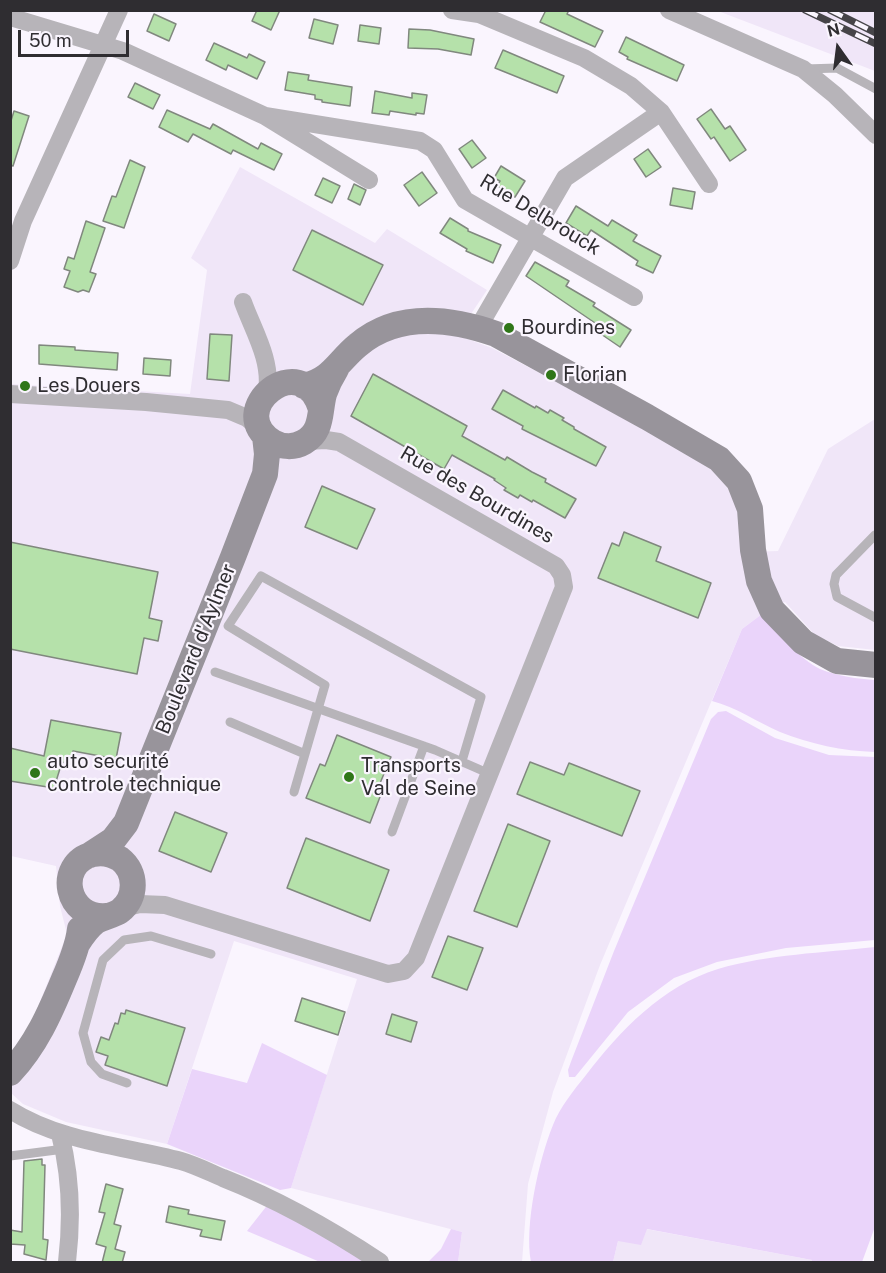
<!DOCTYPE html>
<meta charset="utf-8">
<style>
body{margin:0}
#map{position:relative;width:886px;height:1273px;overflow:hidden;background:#faf5fe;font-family:"Public Sans",sans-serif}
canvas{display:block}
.frame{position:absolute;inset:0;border:12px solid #2f2d31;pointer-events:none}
.north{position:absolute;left:808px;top:18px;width:60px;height:60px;-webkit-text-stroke:4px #faf5fe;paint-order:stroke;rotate:346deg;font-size:16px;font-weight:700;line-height:24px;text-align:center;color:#2f2d31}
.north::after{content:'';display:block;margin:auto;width:21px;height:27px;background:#2f2d31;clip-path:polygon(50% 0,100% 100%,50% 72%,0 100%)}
.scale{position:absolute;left:18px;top:30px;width:111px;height:27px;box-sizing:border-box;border:3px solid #2f2d31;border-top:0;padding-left:8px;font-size:18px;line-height:21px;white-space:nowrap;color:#2f2d31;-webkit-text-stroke:4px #faf5fe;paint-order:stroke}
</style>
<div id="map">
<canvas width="886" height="1273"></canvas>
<div class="frame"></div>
<div class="north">N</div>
<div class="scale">50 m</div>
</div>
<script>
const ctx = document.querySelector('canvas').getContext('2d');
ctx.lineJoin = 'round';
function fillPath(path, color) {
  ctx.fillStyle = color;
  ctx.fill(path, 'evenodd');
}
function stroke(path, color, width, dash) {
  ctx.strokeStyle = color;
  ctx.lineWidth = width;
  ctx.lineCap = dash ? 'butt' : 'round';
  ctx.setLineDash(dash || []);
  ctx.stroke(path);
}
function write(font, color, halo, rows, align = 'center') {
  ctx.font = font + ' "Public Sans",sans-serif';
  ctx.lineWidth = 4.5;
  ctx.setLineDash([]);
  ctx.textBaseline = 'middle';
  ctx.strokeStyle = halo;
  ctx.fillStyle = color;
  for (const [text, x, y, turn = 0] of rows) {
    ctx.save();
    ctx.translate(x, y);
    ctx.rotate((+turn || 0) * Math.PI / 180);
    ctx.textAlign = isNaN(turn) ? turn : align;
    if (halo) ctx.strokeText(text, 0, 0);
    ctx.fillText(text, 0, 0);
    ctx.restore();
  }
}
fillPath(new Path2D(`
 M718 11H875V71Z
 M240 167 375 243 387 229 487 290 457 335 492 348 702 458 731 485 739 506 746 552 778 551 828 449 875 419V650L838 646 815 635 785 602 762 614 742 629 600 965 553 1092 528 1184 522 1262H458L462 1232 291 1188 357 979 234 941 167 1144 66 1122 23 1104 11 1093V1054L31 1024 67 934 60 906 56 866 11 856 10 384 190 394 207 270 191 258Z
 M646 1229 812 1260V1262H613L618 1241Z`), '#f0e6f8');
fillPath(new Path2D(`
 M762 614C775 631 801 660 820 669 837 676 858 679 875 680V752C843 751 810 744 780 732 757 722 736 707 712 701L742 629Z
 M726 711 775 738 829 755 875 757V940L786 948 717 962 674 978 628 1012 575 1077H569L568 1070 572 1059 614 951 711 719 718 712Z
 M875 947 876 1224 862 1262H812V1260L647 1229 641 1245 618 1241 613 1262H531C524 1226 539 1159 553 1125 560 1107 574 1090 586 1075 620 1031 662 986 718 969 769 954 823 953 875 947Z
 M262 1043 327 1075 291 1188 280 1190 167 1144 192 1069 247 1083Z
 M269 1203 357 1257 364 1262H320L247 1231Z
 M451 1229 462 1232 458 1262H428L441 1249Z`), '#ead4fa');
const building = new Path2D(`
 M257 10H280L271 30 252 21Z
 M546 10H569L567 14 603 31 595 47 540 22Z
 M154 14 176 24 169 41 147 31Z
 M314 19 338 25 333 44 309 38Z
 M360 25 381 28 379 44 358 41Z
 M409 29 430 30 474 39 471 55 438 49 408 48Z
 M626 37 684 65 677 81 627 59 628 57 619 52Z
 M214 43 247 58 249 54 265 62 257 79 228 65 226 70 206 60Z
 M503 50 564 76 557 93 495 68Z
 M288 72 309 75 308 80 352 87 350 106 322 102V100L315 99V95L285 90Z
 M135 83 160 95 153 109 128 97Z
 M375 91 412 98V93L427 95 424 114 416 113V115L390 111 389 115 372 113Z
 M711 109 725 129 730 126 746 150 730 161 714 137 711 139 697 119Z
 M167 110 210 129 213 124 258 149 261 143 282 154 274 170 233 150 231 154 193 134 188 142 159 127Z
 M14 111 29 116 13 166 10 165V124Z
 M472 140 486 158 472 168 459 149Z
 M648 149 661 167 646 177 634 159Z
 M130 160 145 167 124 228 103 221 112 196 116 197Z
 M501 166 525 181 515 197 497 186 500 181 494 178Z
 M422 172 437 193 419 206 404 185Z
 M323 178 340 186 332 203 315 195Z
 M354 184 366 190 360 205 348 199Z
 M673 188 695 192 692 209 670 205Z
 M576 206 608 226 612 220 637 235 633 241 661 256 653 273 636 265 638 261 591 230 587 236 566 223Z
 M450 218 468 229V231L501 245 493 263 466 251 467 249 440 233Z
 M86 221 105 228 90 272 96 274 89 292 83 290 78 292 64 287 70 271 64 269 68 257 74 259Z
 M312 230 383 265 363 305 293 270Z
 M535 262 569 281 566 286 595 303 593 306 631 330 620 347 598 332 601 327 526 276Z
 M210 334 232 335 229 381 207 379Z
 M39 345 75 347V350L118 353 117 370 39 364Z
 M144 358 171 360 170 376 143 374Z
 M373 374 467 426 462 436 505 460 507 457 532 472 546 479 545 482 576 499 565 518 533 500 532 502 520 495 518 498 504 490 506 488 494 480 495 479 452 455 444 469 351 416Z
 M503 390 535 408 536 406 548 413 550 410 564 418 562 420 574 427V429L606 447 596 466 522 429 523 426 492 409Z
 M322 486 375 509 357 549 305 527Z
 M624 532 661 547 656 561 711 583 698 618 598 578 612 543 619 546Z
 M10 542 158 572 149 618 162 621 158 641 144 638 137 674 10 649Z
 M51 720 121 733 116 759 73 751 71 764 62 762 54 788 10 781V748L44 756Z
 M337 735 391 757 378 788 383 789 370 823 306 798 320 764 325 766Z
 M530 762 564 775 569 763 640 791 622 836 517 794Z
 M175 812 227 833 211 872 159 851Z
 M508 824 550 841 517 927 474 911Z
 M306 838 389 870 370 921 287 888Z
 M448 936 483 948 467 990 432 977Z
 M302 998 345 1012 338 1035 295 1021Z
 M126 1010 185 1028 167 1086 105 1065 108 1056 96 1052 101 1037 109 1040 115 1023 118 1024 121 1013 125 1014Z
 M392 1014 417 1022 411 1042 386 1034Z
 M42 1159V1165H45L43 1239 48 1240 46 1260 24 1254 25 1245 10 1244V1230L22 1232 24 1161Z
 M106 1184 123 1189 114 1224 121 1226 115 1249 125 1252 122 1263H102L106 1247 96 1244 105 1213 99 1212Z
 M169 1206 189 1210 188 1214 225 1221 221 1240 200 1236 202 1230 166 1222Z`);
fillPath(building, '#b5e1aa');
stroke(building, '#80887e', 1.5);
stroke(new Path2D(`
 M805 69 837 68 876 89
 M875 535 836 575 834 584 837 597 876 618
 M215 672 435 750 490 774
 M230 722 305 754
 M294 792 325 685 228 626 261 576 481 697 462 761
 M392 832 424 746
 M127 1083 102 1074 91 1062 83 1033 103 960 124 940 151 936 211 954
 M10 1156 64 1149`), '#b7b4b9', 9);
stroke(new Path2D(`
 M452 10 479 14 584 58 631 86 661 112 709 184
 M669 10 803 69 835 95 876 135
 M10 17 123 51 265 116 369 180
 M265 116 420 141 434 150 465 200 634 297
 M10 261 23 221 119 10
 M243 302C253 330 272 360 267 391
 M478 328 565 178 661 112
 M10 394 146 402 228 410 247 418 261 430
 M123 908 140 904 165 905 388 974 404 971 416 958 564 587 562 575 556 566 339 442 326 440 306 441
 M10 1110C61 1142 124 1146 181 1161 195 1165 209 1172 223 1178 279 1200 330 1229 380 1262
 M60 1134C71 1176 72 1220 67 1262`), '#b7b4b9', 18);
stroke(new Path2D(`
 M304 386C332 380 338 361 358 345 398 311 450 318 496 334L647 417 719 459 739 481 750 509 753 550 759 581 772 610 803 642 837 661 876 665
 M321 409C302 345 222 411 273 442 282 447 294 448 304 442 323 431 319 413 324 394 327 385 331 377 336 369
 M90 855 113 840 126 823 233 557 265 474 267 454 265 436
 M77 944C82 936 87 928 95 922 103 917 112 916 120 911 137 898 137 872 120 859 112 854 102 852 93 854 55 864 66 920 107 916
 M10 1073C36 1045 50 1013 64 979 71 963 78 946 80 929`), '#98949b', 26);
const rail = new Path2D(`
 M805 10 876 44
 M830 10 876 33`);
stroke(rail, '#464448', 7);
stroke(rail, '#faf5fe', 4.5, [14]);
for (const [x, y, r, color] of [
 [509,328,6,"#2f7618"],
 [551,375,6,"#2f7618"],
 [25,386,6,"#2f7618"],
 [35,773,6,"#2f7618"],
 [349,777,6,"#2f7618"]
]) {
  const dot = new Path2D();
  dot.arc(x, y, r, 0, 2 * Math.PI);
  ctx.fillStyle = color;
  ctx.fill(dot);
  stroke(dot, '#faf5fe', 2);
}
write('20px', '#2f2d31', '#faf5fe', [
 ["Rue Delbrouck",540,215,31],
 ["Rue des Bourdines",477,495,30],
 ["Boulevard d'Aylmer",196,649,-68]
]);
write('20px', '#2f2d31', '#faf5fe', [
 ["Bourdines",521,328],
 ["Florian",563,375],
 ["Les Douers",37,386],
 ["auto securité",47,762],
 ["controle technique",47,785],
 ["Transports",361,766],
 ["Val de Seine",361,789]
], 'left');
</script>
